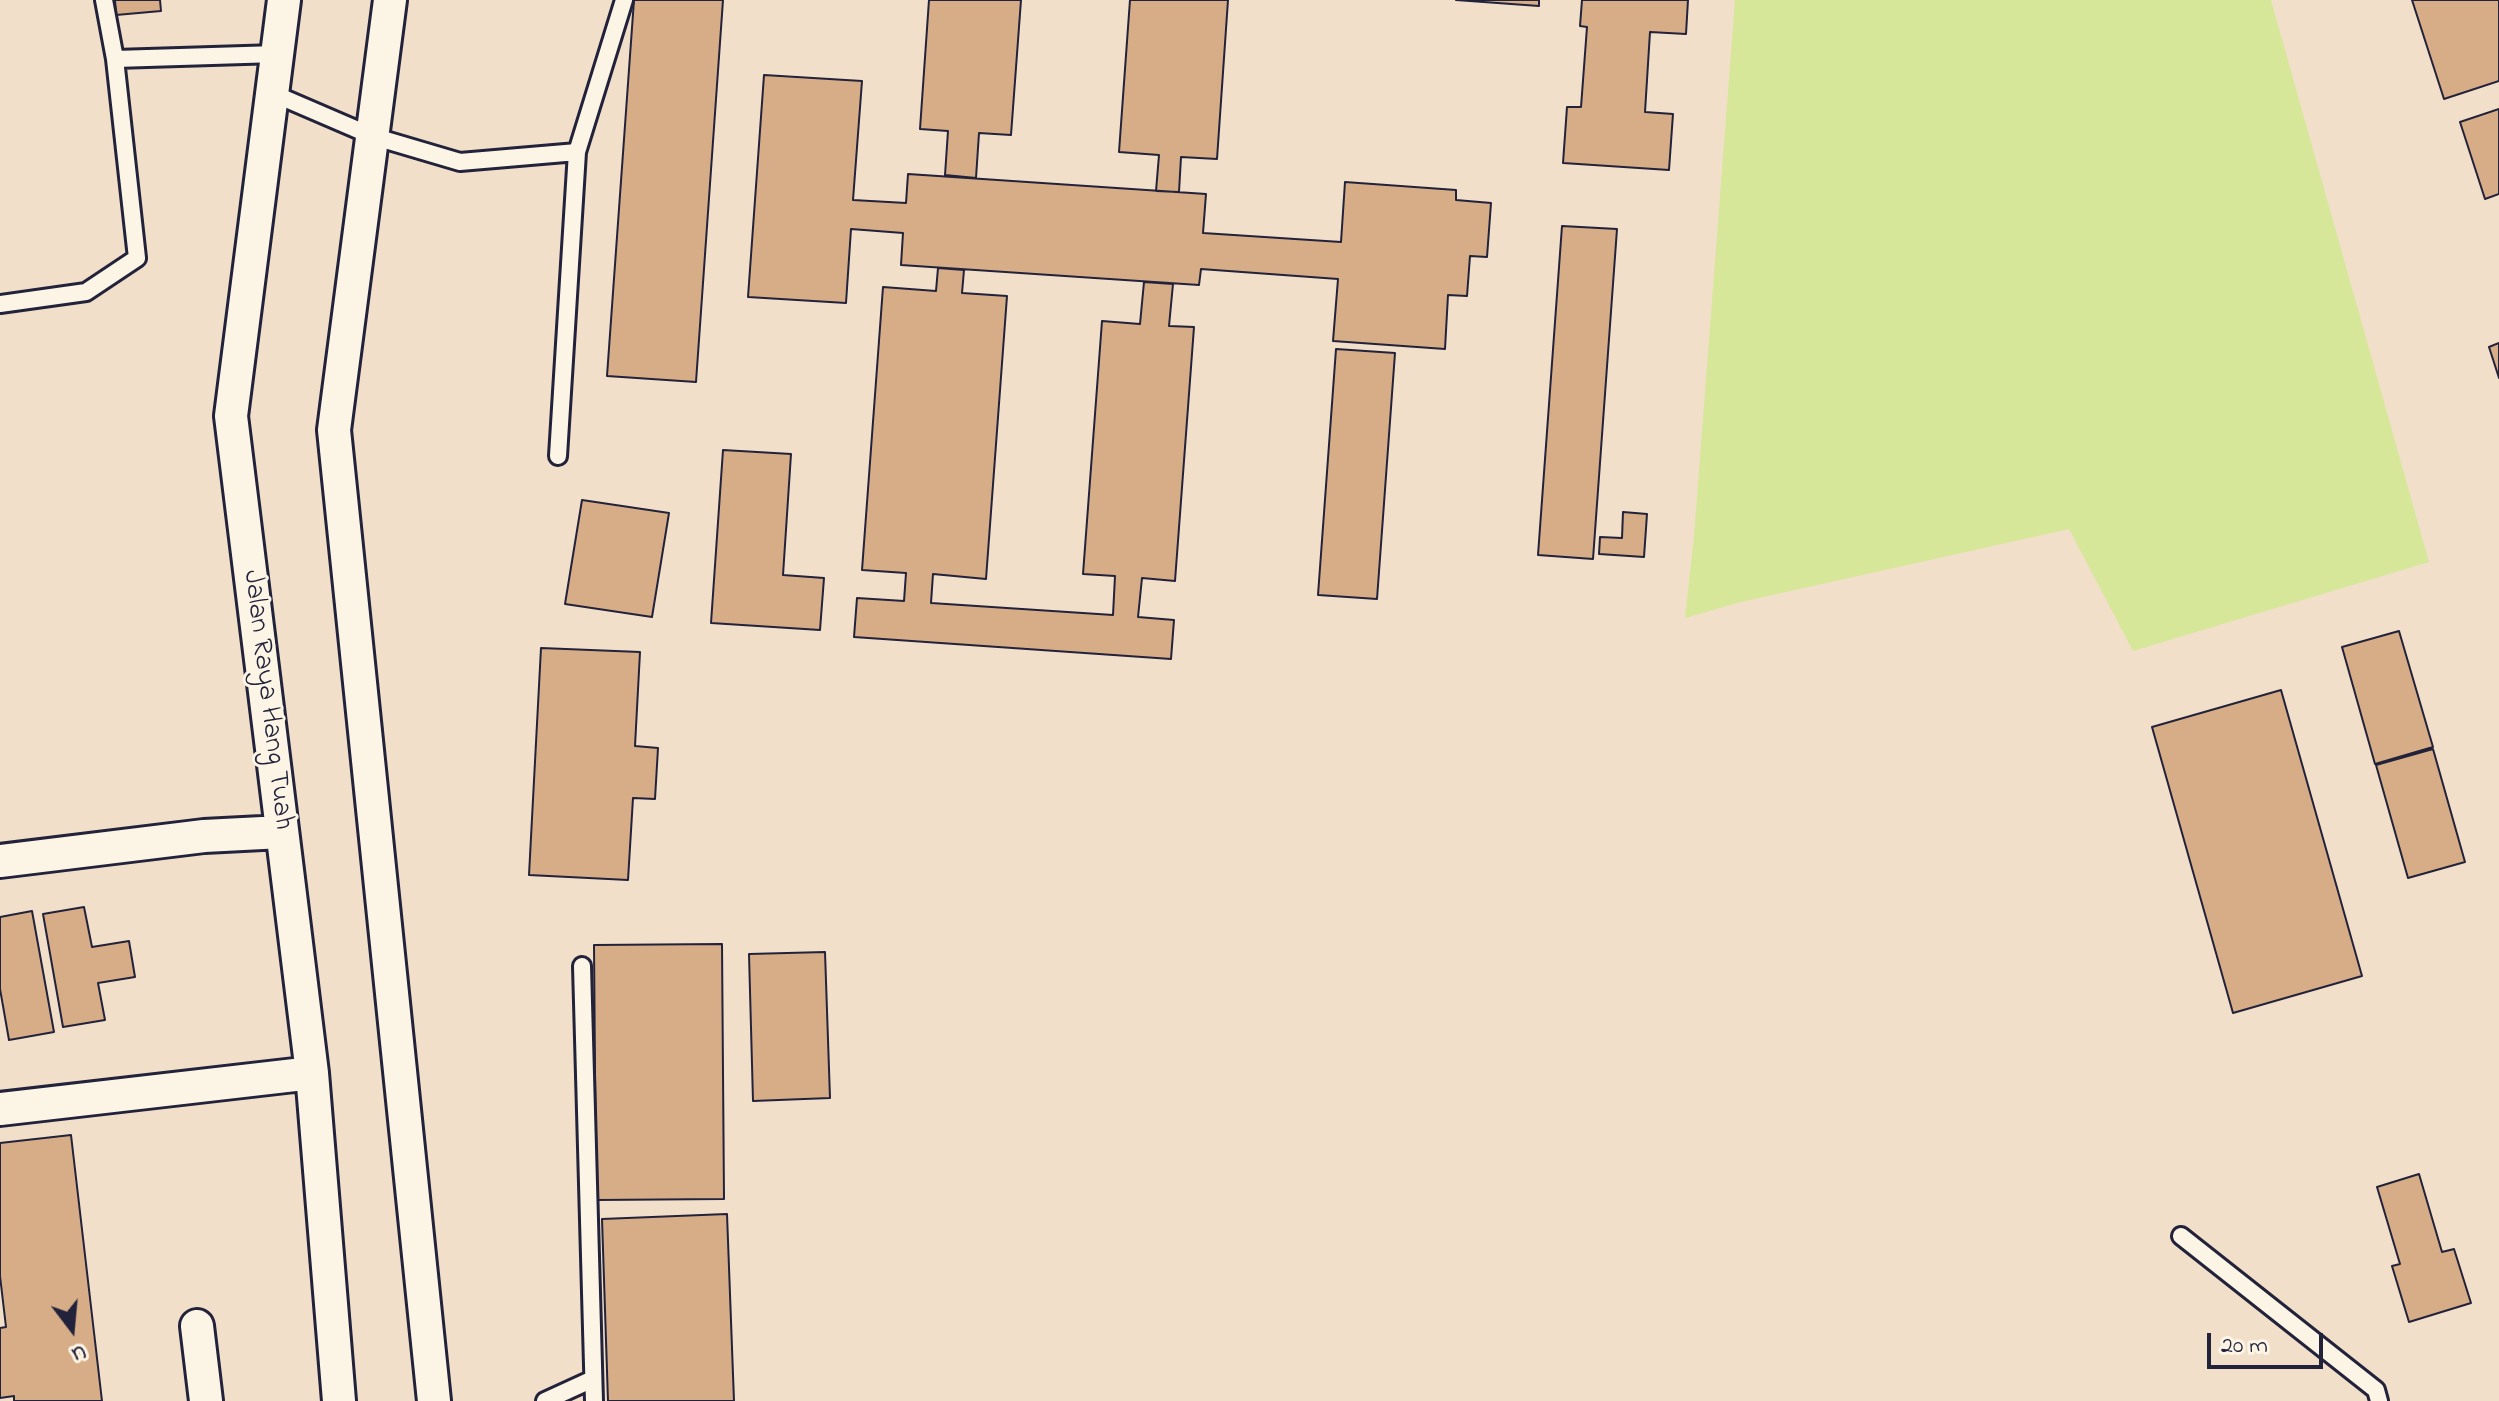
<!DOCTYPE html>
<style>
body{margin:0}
#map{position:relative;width:2499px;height:1401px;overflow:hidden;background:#f1dfc9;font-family:"Indie Flower",sans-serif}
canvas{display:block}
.north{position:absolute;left:32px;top:1289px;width:80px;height:80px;-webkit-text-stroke:6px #fcf5e5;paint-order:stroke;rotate:164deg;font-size:22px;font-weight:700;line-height:32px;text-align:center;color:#22223b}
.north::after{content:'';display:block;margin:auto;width:28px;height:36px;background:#22223b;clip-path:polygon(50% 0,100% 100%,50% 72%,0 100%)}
.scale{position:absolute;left:2207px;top:1333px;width:116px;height:36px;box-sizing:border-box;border:4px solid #22223b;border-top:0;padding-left:10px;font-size:24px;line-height:28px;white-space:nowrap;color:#22223b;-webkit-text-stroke:6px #fcf5e5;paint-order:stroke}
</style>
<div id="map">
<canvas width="2499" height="1401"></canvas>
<div class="north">U</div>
<div class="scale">20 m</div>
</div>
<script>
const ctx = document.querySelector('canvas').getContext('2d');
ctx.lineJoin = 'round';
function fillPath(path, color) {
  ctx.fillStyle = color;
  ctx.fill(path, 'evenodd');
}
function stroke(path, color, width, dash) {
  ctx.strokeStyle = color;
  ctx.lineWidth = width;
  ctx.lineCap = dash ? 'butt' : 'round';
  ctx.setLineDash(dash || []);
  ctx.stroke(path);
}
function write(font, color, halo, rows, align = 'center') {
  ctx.font = font + ' "Indie Flower",sans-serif';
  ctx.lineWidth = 6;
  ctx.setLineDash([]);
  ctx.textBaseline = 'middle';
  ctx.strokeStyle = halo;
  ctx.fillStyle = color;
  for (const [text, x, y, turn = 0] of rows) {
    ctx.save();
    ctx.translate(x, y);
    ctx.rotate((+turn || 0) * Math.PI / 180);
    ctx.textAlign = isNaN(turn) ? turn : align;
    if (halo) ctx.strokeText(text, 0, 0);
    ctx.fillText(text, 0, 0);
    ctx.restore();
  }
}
fillPath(new Path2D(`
 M1735 0H2271L2429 562 2133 651 2069 529 1741 602 1685 618 1694 536Z`), '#d6e79a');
const building = new Path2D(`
 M115 0H160L161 11 116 15Z
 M634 0H723L696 382 607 376Z
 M929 0H1021L1011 135 979 133 976 178 945 175 948 131 920 129Z
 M1130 0H1228L1217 159 1181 157 1179 192 1156 191 1159 155 1119 152Z
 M1456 0H1539V6Z
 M1582 0H1688L1686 34 1650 32 1645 112 1673 114 1669 170 1563 163 1567 107H1581L1587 27 1580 26Z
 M2412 0H2499V81L2444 99Z
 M764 75 862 81 853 200 906 203 908 174 1206 194 1203 233 1341 242 1345 182 1456 190V200L1491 203 1487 257 1470 256 1467 296 1448 295 1445 349 1333 341 1338 279 1201 269 1199 285 901 265 903 233 851 229 846 303 748 297Z
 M2499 109V194L2485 199 2460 122Z
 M1562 226 1617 229 1593 559 1538 555Z
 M938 268 964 270 962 293 1007 296 986 579 933 574 931 603 1113 615 1115 576 1083 574 1102 321 1140 324 1144 282 1173 284 1169 326 1194 327 1175 581 1142 578 1138 617 1174 620 1171 659 854 637 857 598 904 601 906 573 862 570 883 287 936 291Z
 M2499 343V378L2489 347Z
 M1336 349 1395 353 1377 599 1318 595Z
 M723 450 791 454 783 575 824 578 820 630 711 623Z
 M582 500 669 513 652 617 565 604Z
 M1623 512 1647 514 1644 557 1599 554 1600 537 1622 538Z
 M2399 631 2433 747 2375 764 2342 647Z
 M541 648 640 652 635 746 658 748 655 799 633 798 628 880 529 875Z
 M2281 690 2362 976 2233 1013 2152 727Z
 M2433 749 2465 862 2408 878 2376 765Z
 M84 907 92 947 129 941 135 977 98 983 105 1020 63 1027 43 914Z
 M32 911 54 1032 9 1040 0 989V917Z
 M722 944 724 1199 596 1200 594 945Z
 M825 952 830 1098 753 1101 749 954Z
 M71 1135 102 1401H14V1396L0 1398V1328L6 1327 0 1276V1143Z
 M2419 1174 2442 1252 2454 1249 2471 1303 2409 1322 2392 1266 2400 1264 2377 1187Z
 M727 1214 734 1401H608L602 1219Z`);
fillPath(building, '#d7ad88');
stroke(building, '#22223b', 2);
const lane = new Path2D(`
 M115 59 277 54
 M272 93 372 136 460 162 577 152
 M0 304 86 292 137 258 115 59 104 0
 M558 456 577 152 624 0
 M582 966 594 1401
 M2181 1236 2376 1390 2379 1401
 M545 1401 593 1379`);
const street = new Path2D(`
 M284 0 231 416 312 1073 339 1401
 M390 0 334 430 434 1401
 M0 861 204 836 282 832
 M0 1109 312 1073
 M197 1326 206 1401`);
stroke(lane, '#22223b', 22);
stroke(street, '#22223b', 38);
stroke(lane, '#fcf5e5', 16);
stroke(street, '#fcf5e5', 32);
write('28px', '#22223b', '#fcf5e5', [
 ["Jalan Raya Hang Tuah",266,700,83]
]);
</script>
